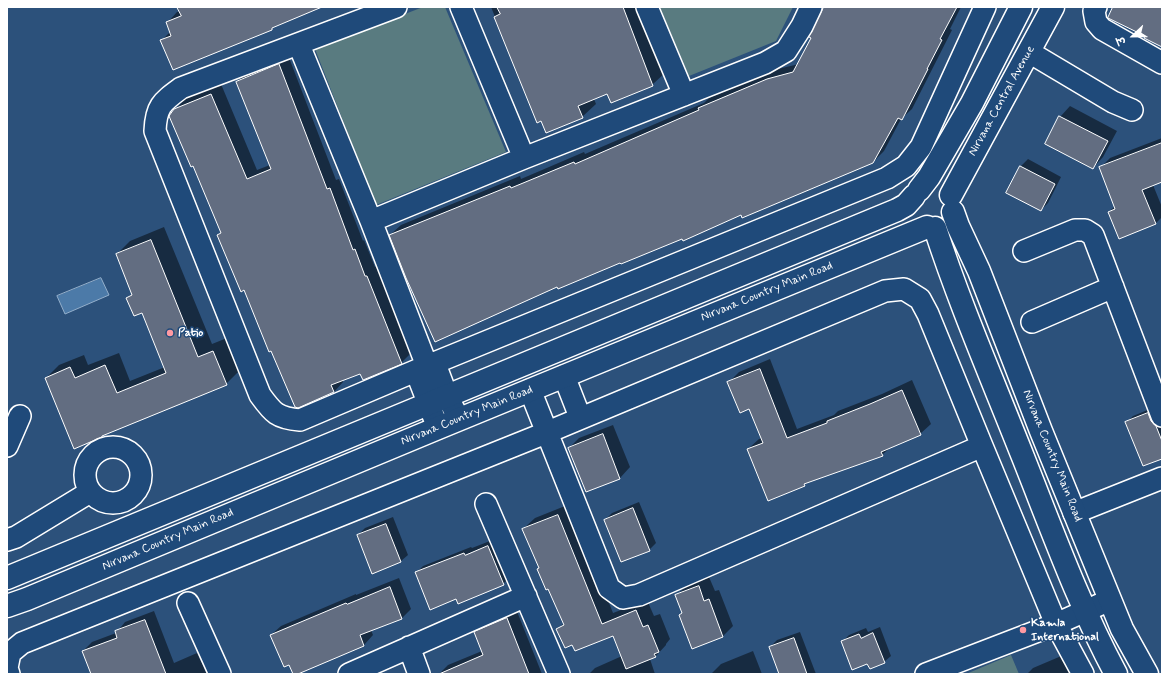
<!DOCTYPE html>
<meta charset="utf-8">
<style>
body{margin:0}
#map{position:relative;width:1169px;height:681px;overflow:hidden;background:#2c517b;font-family:Mynerve,"Playpen Sans Deva",sans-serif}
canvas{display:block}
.frame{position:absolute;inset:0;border:8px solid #fff;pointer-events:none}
.north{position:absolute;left:1113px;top:16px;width:40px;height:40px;-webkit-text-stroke:3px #1f4a7a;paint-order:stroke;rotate:248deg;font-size:11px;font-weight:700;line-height:16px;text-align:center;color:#fff}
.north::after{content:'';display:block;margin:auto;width:14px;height:18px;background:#fff;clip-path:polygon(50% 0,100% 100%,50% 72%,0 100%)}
</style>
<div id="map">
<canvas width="1169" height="681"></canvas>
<div class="frame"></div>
<div class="north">उ</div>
</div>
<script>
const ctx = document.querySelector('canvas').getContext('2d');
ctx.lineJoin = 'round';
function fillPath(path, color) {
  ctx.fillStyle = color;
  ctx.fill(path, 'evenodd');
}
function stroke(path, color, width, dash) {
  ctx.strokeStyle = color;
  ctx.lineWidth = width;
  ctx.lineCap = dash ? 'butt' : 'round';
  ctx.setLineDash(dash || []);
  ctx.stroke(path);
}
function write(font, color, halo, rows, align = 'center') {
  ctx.font = font + ' Mynerve,sans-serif';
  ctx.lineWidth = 3;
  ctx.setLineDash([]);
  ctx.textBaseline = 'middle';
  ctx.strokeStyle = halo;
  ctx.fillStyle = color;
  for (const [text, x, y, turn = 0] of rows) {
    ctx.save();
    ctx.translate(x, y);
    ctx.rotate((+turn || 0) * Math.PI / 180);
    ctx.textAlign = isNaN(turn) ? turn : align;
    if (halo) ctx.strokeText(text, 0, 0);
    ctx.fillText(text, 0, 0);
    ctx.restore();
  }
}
fillPath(new Path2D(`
 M423 7H445L506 152 376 205 315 49Z
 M660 7H793L776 41 689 76Z
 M1011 655 1019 674H966Z`), '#597b80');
const water = new Path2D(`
 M101 278 109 295 65 314 57 296Z`);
fillPath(water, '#4c7aa8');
stroke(water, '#94afcb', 1);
fillPath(new Path2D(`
 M178 7H320L274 26 272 29 162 40 171 31 167 23 177 12 180 11Z
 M491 7H641L666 72 652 85 608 93 594 99 596 104 582 117 542 120 538 122Z
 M826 7H961L950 29 952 30 912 109 901 119 884 151 873 162 682 238 558 285 390 235 401 225 520 176 521 179 584 152 585 154 704 103 709 98 778 69 799 64Z
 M288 55 336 180 339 179 363 241 364 240 375 267 377 266 411 353 401 363 360 372 343 380V382L334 392 245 289 218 235 221 232 175 110 185 99 221 84 257 170 270 165 237 82 247 72Z
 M1070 106 1117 131 1103 157 1093 168 1060 117Z
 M1162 138V181L1153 185 1162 207V217L1155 224 1109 212 1115 206 1101 167 1110 158Z
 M1028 159 1061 177 1048 203 1041 210 1008 192 1021 166Z
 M164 227 212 344 227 338 240 370 226 384 105 433 102 436 46 378 59 365 84 355 88 365 119 353 130 381 165 367 143 312 127 298 133 293 117 254 130 241Z
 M770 359 797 429 834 415 838 411 882 394 912 380 931 424 920 434 891 447 882 455 808 482 804 485 748 449 759 439 762 438 750 408 729 382 739 372Z
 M1155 407 1162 419V458L1127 422 1133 416Z
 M613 425 630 467 620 478 586 491 569 448 579 438Z
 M639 502 656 543 649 550 605 520 612 513Z
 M570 504 613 613 647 600 654 616 660 614 670 639 666 644V645L655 657 650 659 655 674H589L595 668 622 656 613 634 573 644 558 629 564 623 523 529 535 518Z
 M393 517 408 555 401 561 358 535 365 528Z
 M495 539 510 577 503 584 457 598 416 573 423 566 471 547 472 548Z
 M709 577 715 591 719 590 733 626 723 636 693 648 680 615 683 612 676 596 687 585Z
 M399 578 411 609 402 618 371 630 373 635 364 645 295 674 271 635 281 626 356 594V595Z
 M516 609 542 674H439L448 665 482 651 475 632 484 623Z
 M154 611 174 663 197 653 207 674H92L83 651 92 642 116 633 125 622Z
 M880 627 891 656 884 662 868 663 842 642 849 635 866 628 868 632Z
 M800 632 816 674H780L770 647 777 640Z
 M753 651 762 674H711L721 664Z
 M1066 654 1075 674H1027L1033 668Z`), '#0007');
const building = new Path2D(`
 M177 7H322L272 28V30L173 70 160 40 171 36 166 22 181 16Z
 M497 7H623L653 86 611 103 607 94 578 106 583 118 546 133 541 121 537 123 494 17 500 14Z
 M824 7H957L940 39 942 40 927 69H928L902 120 898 118 873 163 742 218 741 215 683 241 682 239 621 264 620 263 558 289 557 287 435 342 406 278 389 235 510 186 511 188 574 162 575 164 699 110 698 108 767 79 793 72 811 38 809 37Z
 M1113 7H1162V47L1144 38 1145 36 1108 18Z
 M279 64 327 189 330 188 353 250 355 249 365 276H367L402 364 363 380 360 374 331 385 334 392 298 408 295 407 271 351 269 352 244 290 241 292 217 235 221 233 193 166 191 167 169 116 174 109 211 94 247 179 271 169 236 82Z
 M1059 116 1108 141 1093 169 1045 144Z
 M1162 143V182L1142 190 1156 224 1119 239 1108 212 1115 209 1099 167Z
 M1020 166 1055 184 1041 211 1006 193Z
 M151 240 198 357 213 351 227 385 102 436V437L74 449 45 378 70 367 75 378 105 365 117 393 166 373 142 313 134 316 126 298 132 295 116 254Z
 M760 369 787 438 827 423V421L870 404 902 390 921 435 881 452 883 456 804 484 805 486 768 501 747 449 763 443 749 409 740 413 727 382Z
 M1148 413 1151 421 1156 426 1162 441V459L1143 466 1125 422Z
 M603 434 620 479 586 492 568 448Z
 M633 508 650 551 621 562 604 520Z
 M558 515 602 624 636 610 643 627 648 625 659 652 654 654 656 657 626 669 613 636 575 651 572 645 565 648 556 629 564 625 548 589 546 590 537 569 539 568 522 529Z
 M386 524 401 562 372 574 357 535Z
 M488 546 504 585 458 604 456 599 430 610 415 572 464 553 465 555Z
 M699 586 704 601 709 599 723 637 692 649 679 615 682 613 675 595Z
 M390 587 402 619 360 635 364 646 298 674H293L289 665 284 667 270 635 346 603 347 604Z
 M507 618 529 674H439L483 655 474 632Z
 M145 620 166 674H91L82 651 117 638 115 631Z
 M873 633 885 663 870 669 867 664 852 670 841 641 859 634 861 638Z
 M794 638 807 674H779L769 647Z`);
fillPath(building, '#626d81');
stroke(building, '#fff', 1);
const street = new Path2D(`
 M396 7 181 88C162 102 156 106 155 131L260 395C273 413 277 418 300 420L427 366 887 178 906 166 921 147 985 7
 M461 7 524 158
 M647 7 684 95
 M1096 7 1094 11 1096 22 1102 29 1162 63
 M299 45 371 221 427 366 438 372 447 396 459 419
 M1029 52 1113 102 1132 110
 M371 221 524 158 765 63 786 51 802 26 811 7
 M1024 251 1075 230H1085L1093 235 1162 416
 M1032 322 1113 287
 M427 366 419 379 438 428
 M564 376 580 417
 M530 390 609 588 623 598 639 595 982 446
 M7 446 20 416
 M85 475a28 28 0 1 1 56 0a28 28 0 1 1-56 0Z
 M486 504 559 674
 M1074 513 1162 478
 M7 540 16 537 90 492
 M188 603 220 674
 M409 647 419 674
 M9 674 7 668 10 653 22 643 548 432 885 291 904 289 920 299 928 314 982 446 1056 624 1083 674
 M349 674 526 596
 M926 674 1056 624 1110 600`);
const secondary = new Path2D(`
 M919 190 929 177 972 103 1021 7
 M951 195 1053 7
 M953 212 958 226 979 271 1041 431 1122 629 1147 674
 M935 228C960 305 993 381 1023 457 1052 530 1079 605 1116 674
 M7 578 897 210 906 205 914 196
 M7 606 27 599 438 428 927 227`);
stroke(street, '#fff', 24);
stroke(secondary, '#fff', 25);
stroke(street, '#1f4a7a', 21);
stroke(secondary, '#1f4a7a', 22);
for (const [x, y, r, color] of [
 [170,333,4,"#ff9aa2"],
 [1023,630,4,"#ff9aa2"]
]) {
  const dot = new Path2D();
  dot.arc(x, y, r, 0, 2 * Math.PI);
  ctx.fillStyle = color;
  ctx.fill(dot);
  stroke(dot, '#1f4a7a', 1.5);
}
write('12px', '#fff', '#1f4a7a', [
 ["Nirvana Central Avenue",1002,101,-61],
 ["Nirvana Country Main Road",767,292,-22],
 ["Nirvana Country Main Road",467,416,-22],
 ["Nirvana Country Main Road",1052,456,68],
 ["Nirvana Country Main Road",168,540,-23]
]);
write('bold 12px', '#fff', '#1f4a7a', [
 ["Patio",178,333],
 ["Kamla",1031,623],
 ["International",1031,637]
], 'left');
</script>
